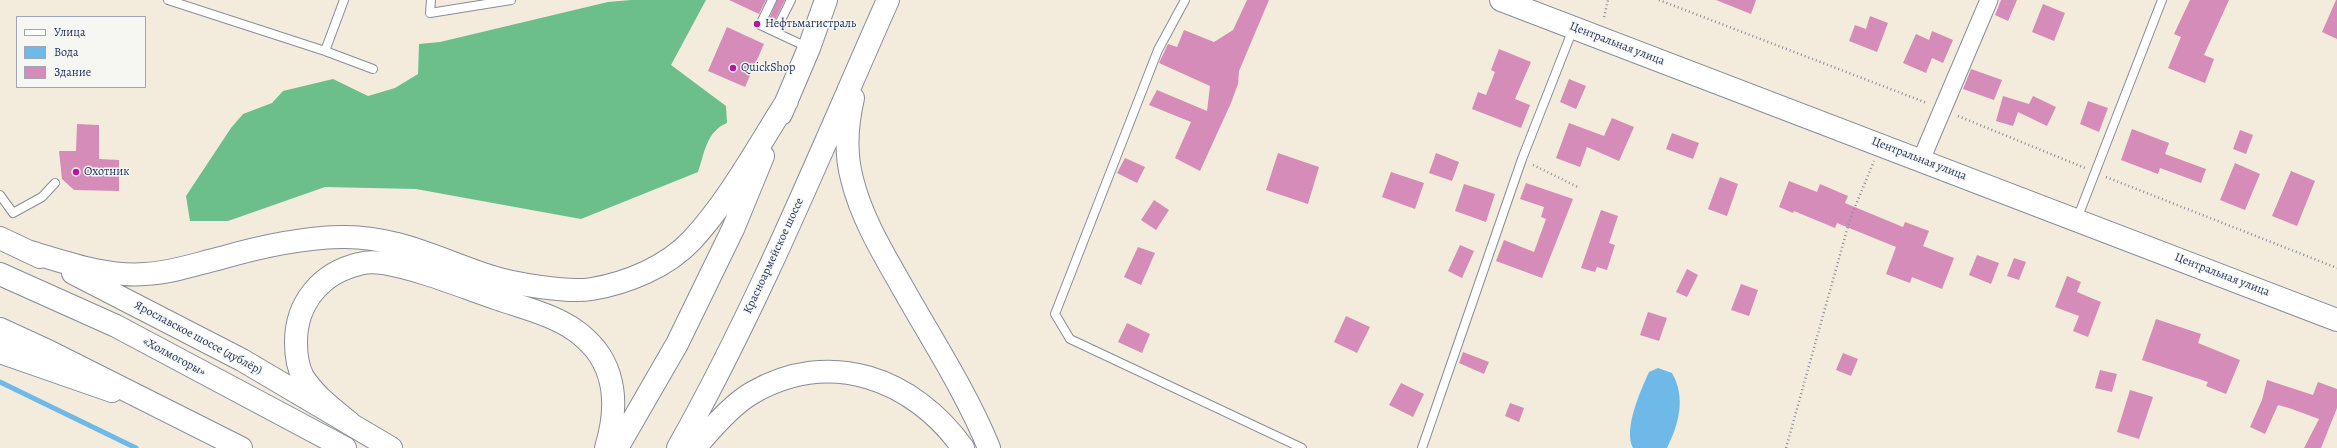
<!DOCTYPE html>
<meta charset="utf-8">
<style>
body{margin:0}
#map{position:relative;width:2337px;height:448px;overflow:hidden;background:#f3ebdb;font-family:Alegreya,serif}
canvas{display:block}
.legend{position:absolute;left:16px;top:16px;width:130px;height:72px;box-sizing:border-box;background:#f6f6f2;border:1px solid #9ea6b7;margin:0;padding:5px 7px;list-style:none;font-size:12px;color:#1b2f5e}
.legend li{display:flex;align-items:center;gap:8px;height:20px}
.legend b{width:20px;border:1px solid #9ea6b7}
</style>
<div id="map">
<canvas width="2337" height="448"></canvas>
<ul class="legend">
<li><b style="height:5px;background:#fff"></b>Улица</li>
<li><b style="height:11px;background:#6eb9e7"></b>Вода</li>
<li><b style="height:11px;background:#d68cb8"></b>Здание</li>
</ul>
</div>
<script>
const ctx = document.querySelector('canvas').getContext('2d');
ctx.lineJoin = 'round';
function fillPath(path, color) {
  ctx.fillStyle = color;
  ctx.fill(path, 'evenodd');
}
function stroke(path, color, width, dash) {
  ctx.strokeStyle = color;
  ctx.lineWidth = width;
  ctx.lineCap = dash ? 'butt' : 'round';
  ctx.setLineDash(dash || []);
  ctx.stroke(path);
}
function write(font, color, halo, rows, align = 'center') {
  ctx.font = font + ' Alegreya,serif';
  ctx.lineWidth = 3;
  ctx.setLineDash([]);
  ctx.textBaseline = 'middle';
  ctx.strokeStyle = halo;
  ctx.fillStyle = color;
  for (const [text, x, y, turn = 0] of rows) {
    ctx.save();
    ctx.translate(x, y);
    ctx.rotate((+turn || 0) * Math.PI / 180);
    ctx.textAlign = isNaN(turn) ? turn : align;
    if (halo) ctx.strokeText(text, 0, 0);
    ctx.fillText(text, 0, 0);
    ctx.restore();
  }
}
fillPath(new Path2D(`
 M631 0H706L671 65 726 106 727 123C706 132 705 152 698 172L581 219 416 189 325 187 228 221H190L186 196 231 128 243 114 272 103 283 91 333 79 368 96 395 88 418 74 419 44 440 42 608 2Z`), '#6cbe8b');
fillPath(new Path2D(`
 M1658 368 1672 373C1686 397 1679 424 1667 448H1633C1623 429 1641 390 1649 372Z`), '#6eb9e7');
stroke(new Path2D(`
 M0 382 136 448`), '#6eb9e7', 5);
fillPath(new Path2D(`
 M729 0H766L759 14Z
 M777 0H785L774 22 769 19Z
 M1247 0H1269L1239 71 1238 84 1231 103 1200 171 1175 158 1191 122 1149 105 1157 90 1207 111 1210 86 1159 63 1168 44 1177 47 1184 30 1214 42 1233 30Z
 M1716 0H1756L1751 14Z
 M2001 0H2017L2008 21 1995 15Z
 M2190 0H2229L2204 55 2214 59 2205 83 2168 68 2181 37 2174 34Z
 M2336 0H2337V39L2322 32Z
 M2043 4 2065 13 2054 41 2032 32Z
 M1870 16 1888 23 1877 52 1849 41 1855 25 1866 29Z
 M727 27 764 44 745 87 708 71Z
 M1932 31 1953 40 1943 63 1932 58 1926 73 1903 63 1916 34 1929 40Z
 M1499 49 1531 62 1515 99 1530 105 1521 128 1472 109 1478 92 1486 95 1495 72 1491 70Z
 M1971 69 2002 80 1994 100 1963 89Z
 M1569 79 1586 86 1576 109 1560 102Z
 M2003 96 2029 104 2033 96 2056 107 2047 126 2018 112 2013 126 1996 121Z
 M2088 101 2108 108 2099 132 2080 124Z
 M1612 118 1634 127 1619 161 1587 147 1580 167 1556 158 1569 123 1604 136Z
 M77 124 99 125V159L119 160V191L74 190 62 179 59 151H76Z
 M2132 129 2169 143 2165 154 2206 169 2201 183 2160 168 2158 174 2121 160Z
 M2240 130 2253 135 2246 154 2233 149Z
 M1672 133 1699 143 1693 159 1666 149Z
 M1278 153 1319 167 1308 204 1266 190Z
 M1436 153 1459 162 1452 181 1429 173Z
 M1125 158 1145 167 1137 183 1117 173Z
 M2235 163 2260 174 2245 210 2220 200Z
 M2291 171 2315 181 2297 226 2272 216Z
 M1391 172 1424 183 1415 209 1382 197Z
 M1720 177 1738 184 1727 216 1708 209Z
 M1789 181 1817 192 1820 184 1848 196 1845 203 1903 227 1905 222 1929 231 1923 246 1954 258 1942 289 1912 277 1910 283 1886 274 1896 247 1837 223 1835 228 1794 211 1793 213 1779 207Z
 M1526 183 1573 199 1542 278 1496 261 1504 240 1534 252 1546 219 1541 217 1544 207 1520 199Z
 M1464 184 1495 194 1486 222 1455 211Z
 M1154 200 1169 210 1156 230 1141 220Z
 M1601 210 1618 216 1609 243 1615 245 1607 270 1597 267 1595 272 1581 268Z
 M1460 245 1474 251 1462 278 1448 271Z
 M1138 247 1155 253 1141 285 1124 277Z
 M1977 255 1999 263 1991 284 1969 275Z
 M2014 258 2026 262 2019 280 2007 276Z
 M1687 269 1698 275 1687 297 1676 292Z
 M2067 276 2081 282 2077 292 2101 302 2088 337 2073 331 2079 316 2055 307Z
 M1741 284 1758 290 1749 316 1731 310Z
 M1648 312 1667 318 1659 341 1640 335Z
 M1346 316 1370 327 1357 353 1334 342Z
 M2156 319 2201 334 2198 343 2240 360 2226 394 2206 386 2208 382 2142 360Z
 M1127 323 1150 334 1142 353 1118 342Z
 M1463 352 1489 362 1484 374 1459 363Z
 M1843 353 1858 359 1851 376 1836 370Z
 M2100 370 2117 374 2112 392 2095 388Z
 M2267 380 2313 395 2318 382 2337 389V408L2321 448H2304L2319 419 2289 408 2278 405 2265 434 2250 427 2262 400Z
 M1401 383 1424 394 1413 417 1389 405Z
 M2130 390 2153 397 2139 439 2117 432Z
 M1510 403 1524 408 1519 422 1505 416Z`), '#d68cb8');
const lane = new Path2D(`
 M168 0 325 51 373 69
 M431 0 430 13 511 0
 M772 0 760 25 809 48
 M1185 0 1158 50 1055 314 1070 339 1302 448
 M775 32 791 0
 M325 51 344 0
 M0 195 13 213 42 197 55 183
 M2077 219 2162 0
 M1422 448 1522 159 1573 29`);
const street = new Path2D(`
 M1921 160 1989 0`);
const secondary = new Path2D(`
 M1501 0 2337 320
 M853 98C847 124 845 153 852 179 861 216 881 250 900 283 929 335 967 393 989 448
 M781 114 809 48 826 0
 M0 238 40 257
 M27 251C65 262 104 277 145 274 171 273 196 264 221 258 259 247 300 238 340 237 394 235 440 260 489 276 513 284 568 293 592 289 627 283 667 267 692 240 729 200 757 148 787 101
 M73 273 242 360 391 448
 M0 352 112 391
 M350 423C333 409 315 396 303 377 297 366 296 354 296 342 296 303 321 273 359 264 366 262 376 262 383 263 422 270 460 286 498 299 524 308 554 315 576 331 583 336 591 344 596 350 618 379 616 415 606 448
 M617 448 677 344 733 229 763 156
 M678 448C759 304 821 151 888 0
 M695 448C709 431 733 404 752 393 830 348 913 378 963 448`);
const highway = new Path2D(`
 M0 274 116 326 345 448
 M0 329 50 352 241 448`);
stroke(lane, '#878d9c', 10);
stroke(street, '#878d9c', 19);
stroke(secondary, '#878d9c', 24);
stroke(highway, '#878d9c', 24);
stroke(new Path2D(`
 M1659 0 1927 103
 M1604 17 1608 0
 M1958 116 2085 168
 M1533 165 1578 187
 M2106 177 2337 268
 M1786 448 1850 219 1874 161`), '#878d9c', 2.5, [1, 3]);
stroke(lane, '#fff', 8);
stroke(street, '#fff', 17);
stroke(secondary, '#fff', 22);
stroke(highway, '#fff', 22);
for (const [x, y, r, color] of [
 [757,24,4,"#b5179e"],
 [733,68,4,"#b5179e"],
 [76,172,4,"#b5179e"]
]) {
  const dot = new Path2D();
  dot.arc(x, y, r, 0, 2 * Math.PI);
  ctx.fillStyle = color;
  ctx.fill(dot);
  stroke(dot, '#f6f6f2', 1.5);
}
write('12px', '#1b2f5e', '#f6f6f2', [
 ["Нефтьмагистраль",765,24],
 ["QuickShop",741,68],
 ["Охотник",84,172]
], 'left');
write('12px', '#1b2f5e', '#f6f6f2', [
 ["Центральная улица",1617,44,21],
 ["Центральная улица",1919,159,21],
 ["Красноармейское шоссе",774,256,-65],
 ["Центральная улица",2222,275,21],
 ["Ярославское шоссе (дублёр)",198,338,28],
 ["«Холмогоры»",174,357,28]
]);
</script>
